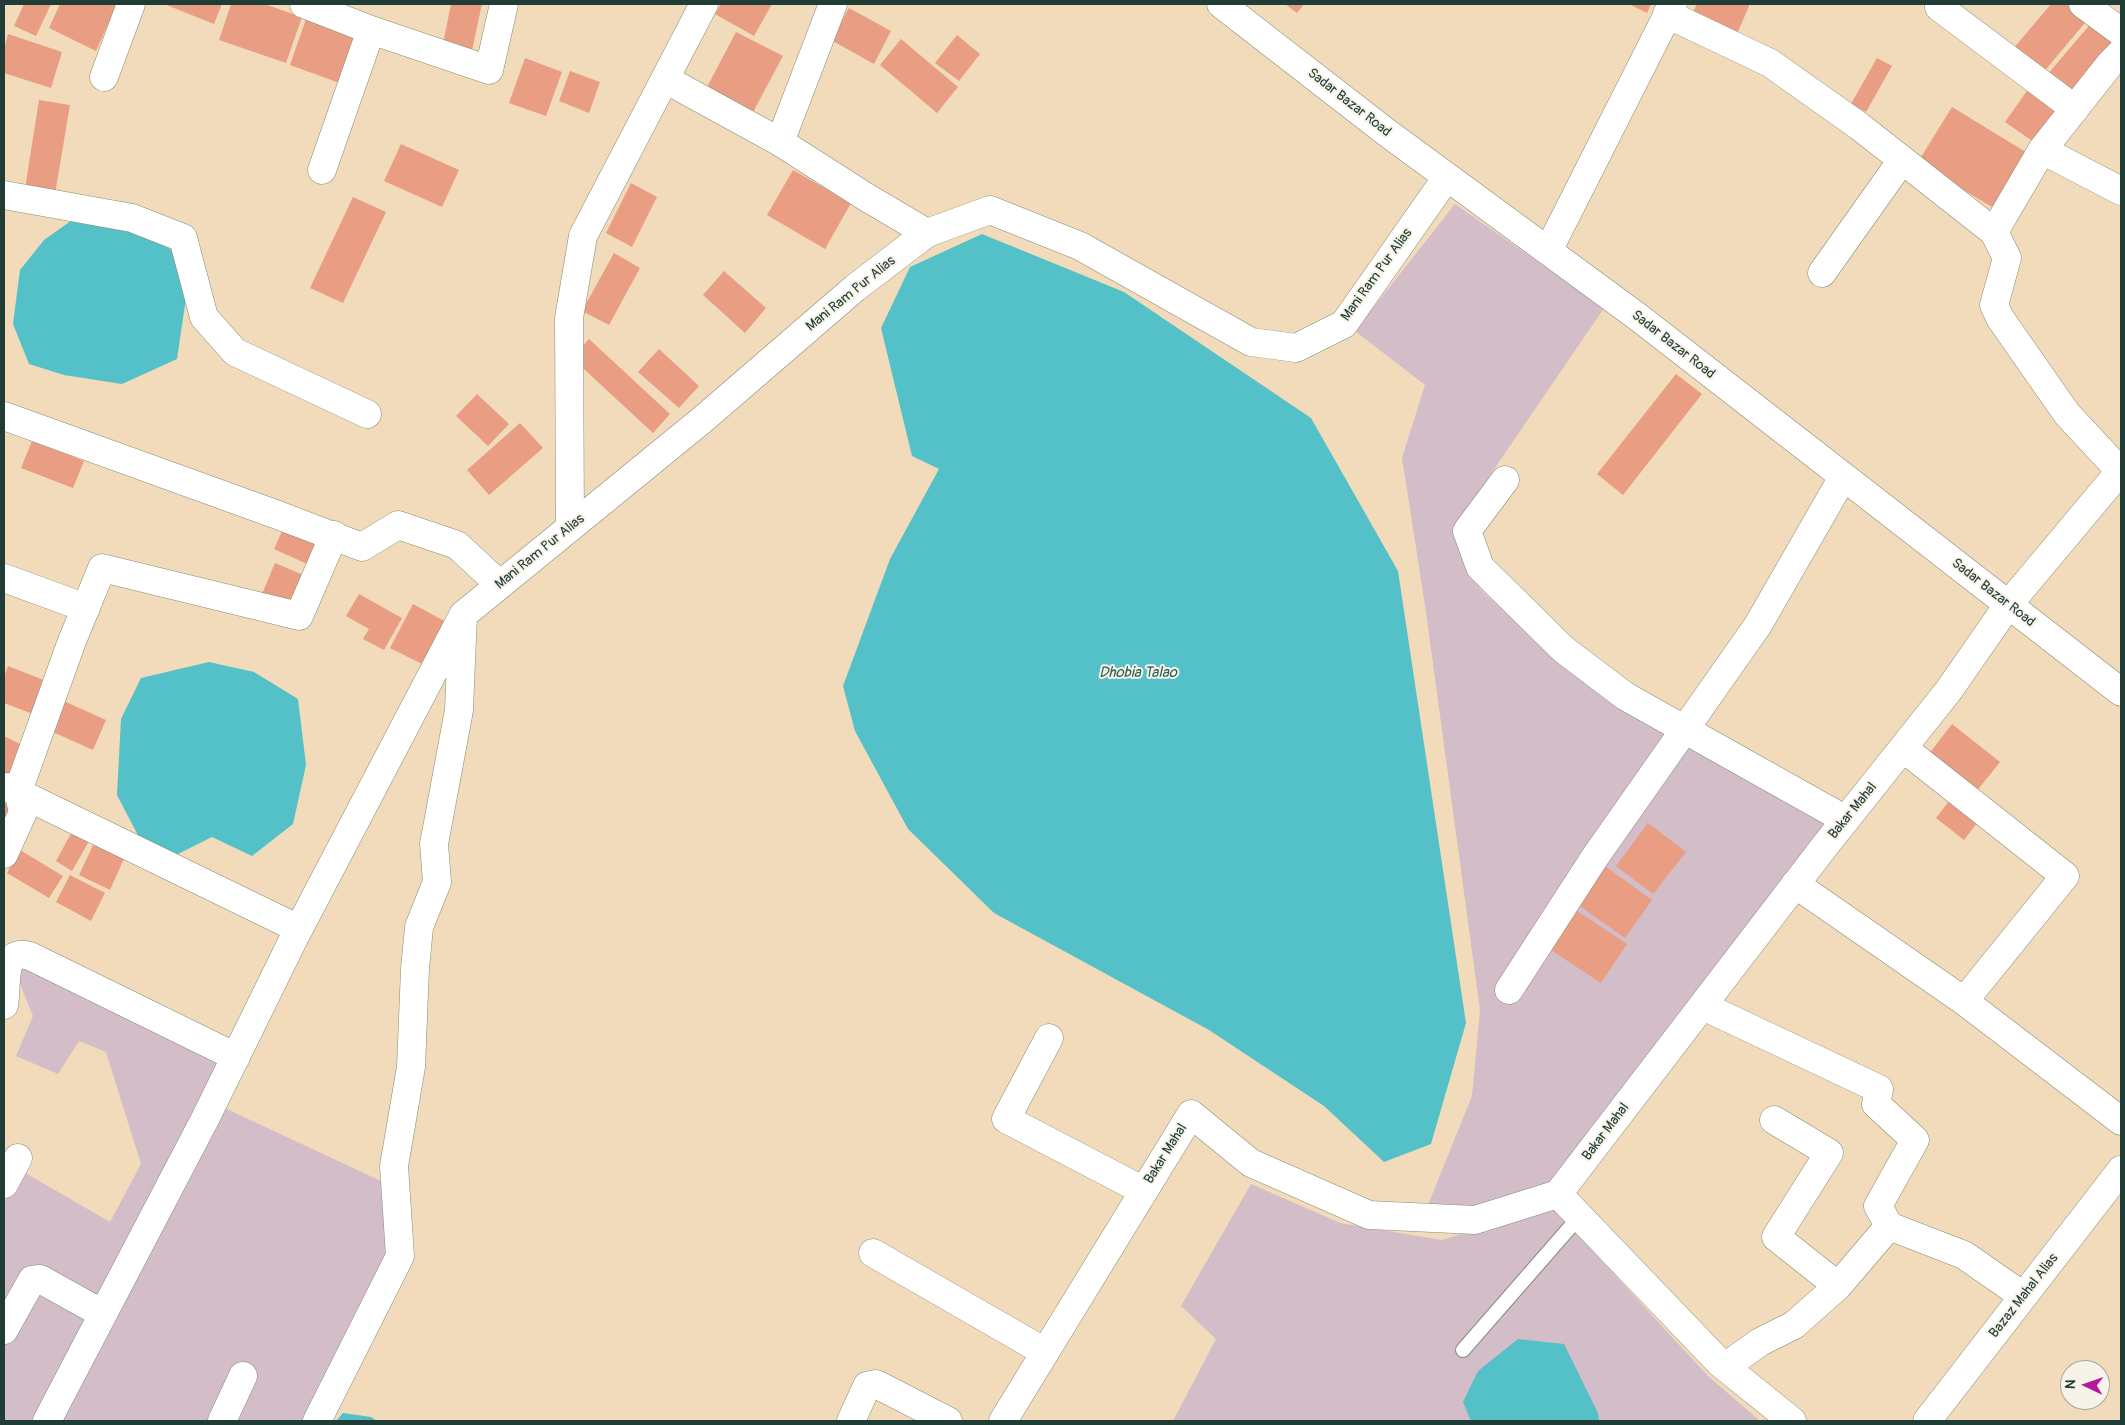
<!DOCTYPE html>
<style>
body{margin:0}
#map{position:relative;width:2125px;height:1425px;overflow:hidden;background:#f1dbba;font-family:Pangolin,sans-serif}
canvas{display:block}
.frame{position:absolute;inset:0;border:5px solid #1f3d34;pointer-events:none}
.north{position:absolute;left:2060px;top:1360px;width:50px;height:50px;box-sizing:border-box;background:#f7f3e8;border:1px solid #a1aaa0;border-radius:50%;rotate:273deg;font-size:14px;font-weight:700;line-height:20px;text-align:center;color:#1f3d34}
.north::after{content:'';display:block;margin:auto;width:18px;height:22px;background:#b5179e;clip-path:polygon(50% 0,100% 100%,50% 72%,0 100%)}
</style>
<div id="map">
<canvas width="2125" height="1425"></canvas>
<div class="frame"></div>
<div class="north">N</div>
</div>
<script>
const ctx = document.querySelector('canvas').getContext('2d');
ctx.lineJoin = 'round';
function fillPath(path, color) {
  ctx.fillStyle = color;
  ctx.fill(path, 'evenodd');
}
function stroke(path, color, width, dash) {
  ctx.strokeStyle = color;
  ctx.lineWidth = width;
  ctx.lineCap = dash ? 'butt' : 'round';
  ctx.setLineDash(dash || []);
  ctx.stroke(path);
}
function write(font, color, halo, rows, align = 'center') {
  ctx.font = font + ' Pangolin,sans-serif';
  ctx.lineWidth = 4;
  ctx.setLineDash([]);
  ctx.textBaseline = 'middle';
  ctx.strokeStyle = halo;
  ctx.fillStyle = color;
  for (const [text, x, y, turn = 0] of rows) {
    ctx.save();
    ctx.translate(x, y);
    ctx.rotate((+turn || 0) * Math.PI / 180);
    ctx.textAlign = isNaN(turn) ? turn : align;
    if (halo) ctx.strokeText(text, 0, 0);
    ctx.fillText(text, 0, 0);
    ctx.restore();
  }
}
fillPath(new Path2D(`
 M1455 204 1604 308 1458 522 1480 589 1520 626 1830 822 1543 1193 1470 1211 1428 1205 1472 1096 1480 1010 1425 605 1402 458 1425 385 1355 331Z
 M11 962 219 1063 201 1097 383 1182 388 1262 308 1421H4V1203L22 1171 110 1222 141 1164 106 1052 79 1041 58 1074 16 1056 33 1016Z
 M1251 1184 1340 1223 1442 1240 1551 1206 1708 1376 1760 1421H1173L1216 1339 1181 1306Z`), '#d2bdc8');
fillPath(new Path2D(`
 M75 218 134 229 172 250 186 298 177 359 122 384 64 375 29 364 13 324 20 270 44 240Z
 M982 234 1124 292 1311 418 1398 571 1466 1023 1431 1144 1384 1162 1324 1106 1209 1030 994 913 908 829 855 731 843 686 890 559 939 469 912 456 881 328 910 267Z
 M209 662 254 672 298 699 306 765 293 824 252 856 212 837 174 856 141 841 117 795 121 719 141 678Z
 M1518 1339 1564 1344 1598 1413 1599 1421H1471L1463 1402 1478 1371Z
 M343 1413 371 1417 377 1421H336Z`), '#53c1c7');
fillPath(new Path2D(`
 M24 4H51L36 36 14 26Z
 M60 4H117L96 51 49 28Z
 M164 4H222L214 24Z
 M231 4H264L302 17 286 63 219 40Z
 M451 4H482L472 50 443 44Z
 M721 4H772L754 36 715 14Z
 M1285 4H1304L1297 13Z
 M1629 4H1651L1647 13Z
 M1697 4H1750L1736 36 1691 16Z
 M2051 4H2072L2089 18 2042 74 2013 49Z
 M849 8 891 31 874 64 831 40Z
 M306 19 361 39 345 85 290 65Z
 M2093 21 2120 44 2074 98 2047 75Z
 M736 32 783 56 752 114 706 89Z
 M8 34 62 52 51 88 4 73V49Z
 M957 35 980 54 959 81 935 63Z
 M901 39 958 87 937 113 880 65Z
 M525 58 562 72 546 116 509 103Z
 M1877 58 1892 66 1866 112 1851 104Z
 M570 71 600 82 589 113 559 101Z
 M2029 88 2062 112 2038 145 2005 122Z
 M39 100 70 105 54 200 24 195Z
 M1952 107 2034 157 2000 212 1918 162Z
 M401 144 459 170 442 207 384 181Z
 M793 170 851 203 825 249 767 215Z
 M631 183 657 197 632 247 606 233Z
 M353 197 386 212 343 303 310 288Z
 M614 253 640 268 609 325 582 311Z
 M724 271 766 308 745 333 703 295Z
 M589 339 670 414 653 433 572 358Z
 M659 349 699 386 679 408 638 372Z
 M1676 374 1702 394 1623 495 1597 474Z
 M477 394 509 424 488 446 456 416Z
 M520 423 543 448 489 495 467 470Z
 M32 441 84 461 73 488 21 468Z
 M287 520 329 538 316 568 274 549Z
 M275 563 308 577 296 608 262 594Z
 M359 594 402 618 384 650 363 639 369 629 346 616Z
 M413 604 448 623 426 666 390 648Z
 M8 666 51 683 38 716 4 703V677Z
 M57 698 106 720 93 750 44 728Z
 M1952 724 2000 762 1972 797 1925 759Z
 M4 736 28 748 11 785 4 782Z
 M1949 801 1977 823 1964 840 1936 818Z
 M4 803 18 811 4 839Z
 M1648 823 1686 852 1653 894 1616 866Z
 M75 826 92 836 72 871 56 861Z
 M96 839 126 854 110 890 79 875Z
 M20 850 63 876 49 898 7 873Z
 M1605 866 1652 900 1625 938 1578 905Z
 M70 875 105 893 91 921 56 902Z
 M1574 909 1627 944 1601 983 1548 948Z`), '#e99d82');
const service = new Path2D(`
 M1463 1350 1579 1217`);
const minor = new Path2D(`
 M304 4 371 30 489 70 504 4
 M1221 4 1386 132 1638 317 2121 692
 M2083 4 2121 32
 M1939 7 2075 109
 M1667 14 1770 63 1859 126 1994 232 2007 258 1994 305 2000 318 2067 414 2120 471
 M104 77 131 4
 M665 79 780 142 866 197 927 233
 M780 142 833 4
 M2042 150 2121 191
 M322 170 371 30
 M4 195 132 218 183 238 204 317 235 352 367 414
 M1994 232 2042 150 2110 64 2121 53
 M1548 251 1673 4
 M1822 273 1902 160
 M4 416 275 514 362 547 398 525 457 545 500 585
 M1505 480 1467 531 1480 567 1563 649 1625 696 1846 820
 M570 528 569 318 583 236 704 4
 M4 578 86 608
 M1903 748 2065 876 1964 1001
 M7 787 299 929
 M4 854 23 812 18 791 72 641 102 568 299 616 334 535
 M1795 884 1964 1001 2121 1121
 M1509 990 1595 857 1758 625 1843 477
 M4 1005C8 983 0 948 30 956L236 1057
 M1703 1006 1879 1089 1876 1104 1915 1140 1878 1206 1889 1226 1838 1286 1794 1325 1760 1342 1725 1367
 M1049 1038 1006 1119 1144 1191
 M1774 1120 1829 1153 1776 1237 1838 1286
 M4 1184 18 1158
 M1558 1194 1720 1363 1792 1421
 M1889 1226 1964 1255 2023 1296
 M873 1253 1045 1352
 M4 1330 32 1280 40 1279 103 1314
 M47 1421 205 1119 294 938 460 621
 M222 1421 243 1376
 M317 1421 400 1256 394 1166 411 1067 415 969 419 927 437 882 434 844 459 710 463 615 702 420 855 288 927 233 990 210 1080 246 1251 342 1296 348 1344 324 1447 177
 M851 1421 867 1386 876 1384 948 1421
 M1003 1421 1191 1114 1251 1163 1369 1215 1475 1220 1558 1194 1824 847 1949 690 2008 605 2121 470
 M1927 1421 2121 1170`);
stroke(service, '#888c77', 16);
stroke(minor, '#888c77', 29);
stroke(service, '#fff', 14);
stroke(minor, '#fff', 28);
write('14px', '#1f3d34', '#f7f3e8', [
 ["Sadar Bazar Road",1349,103,38],
 ["Mani Ram Pur Alias",1377,275,-54],
 ["Mani Ram Pur Alias",851,294,-39],
 ["Sadar Bazar Road",1673,345,38],
 ["Mani Ram Pur Alias",540,552,-39],
 ["Sadar Bazar Road",1993,593,38],
 ["Bakar Mahal",1853,811,-51],
 ["Bakar Mahal",1606,1132,-53],
 ["Bakar Mahal",1166,1154,-58],
 ["Bazaz Mahal Alias",2024,1296,-52]
]);
write('italic 15px', '#2c5e59', '#f7f3e8', [
 ["Dhobia Talao",1138,673]
]);
</script>
